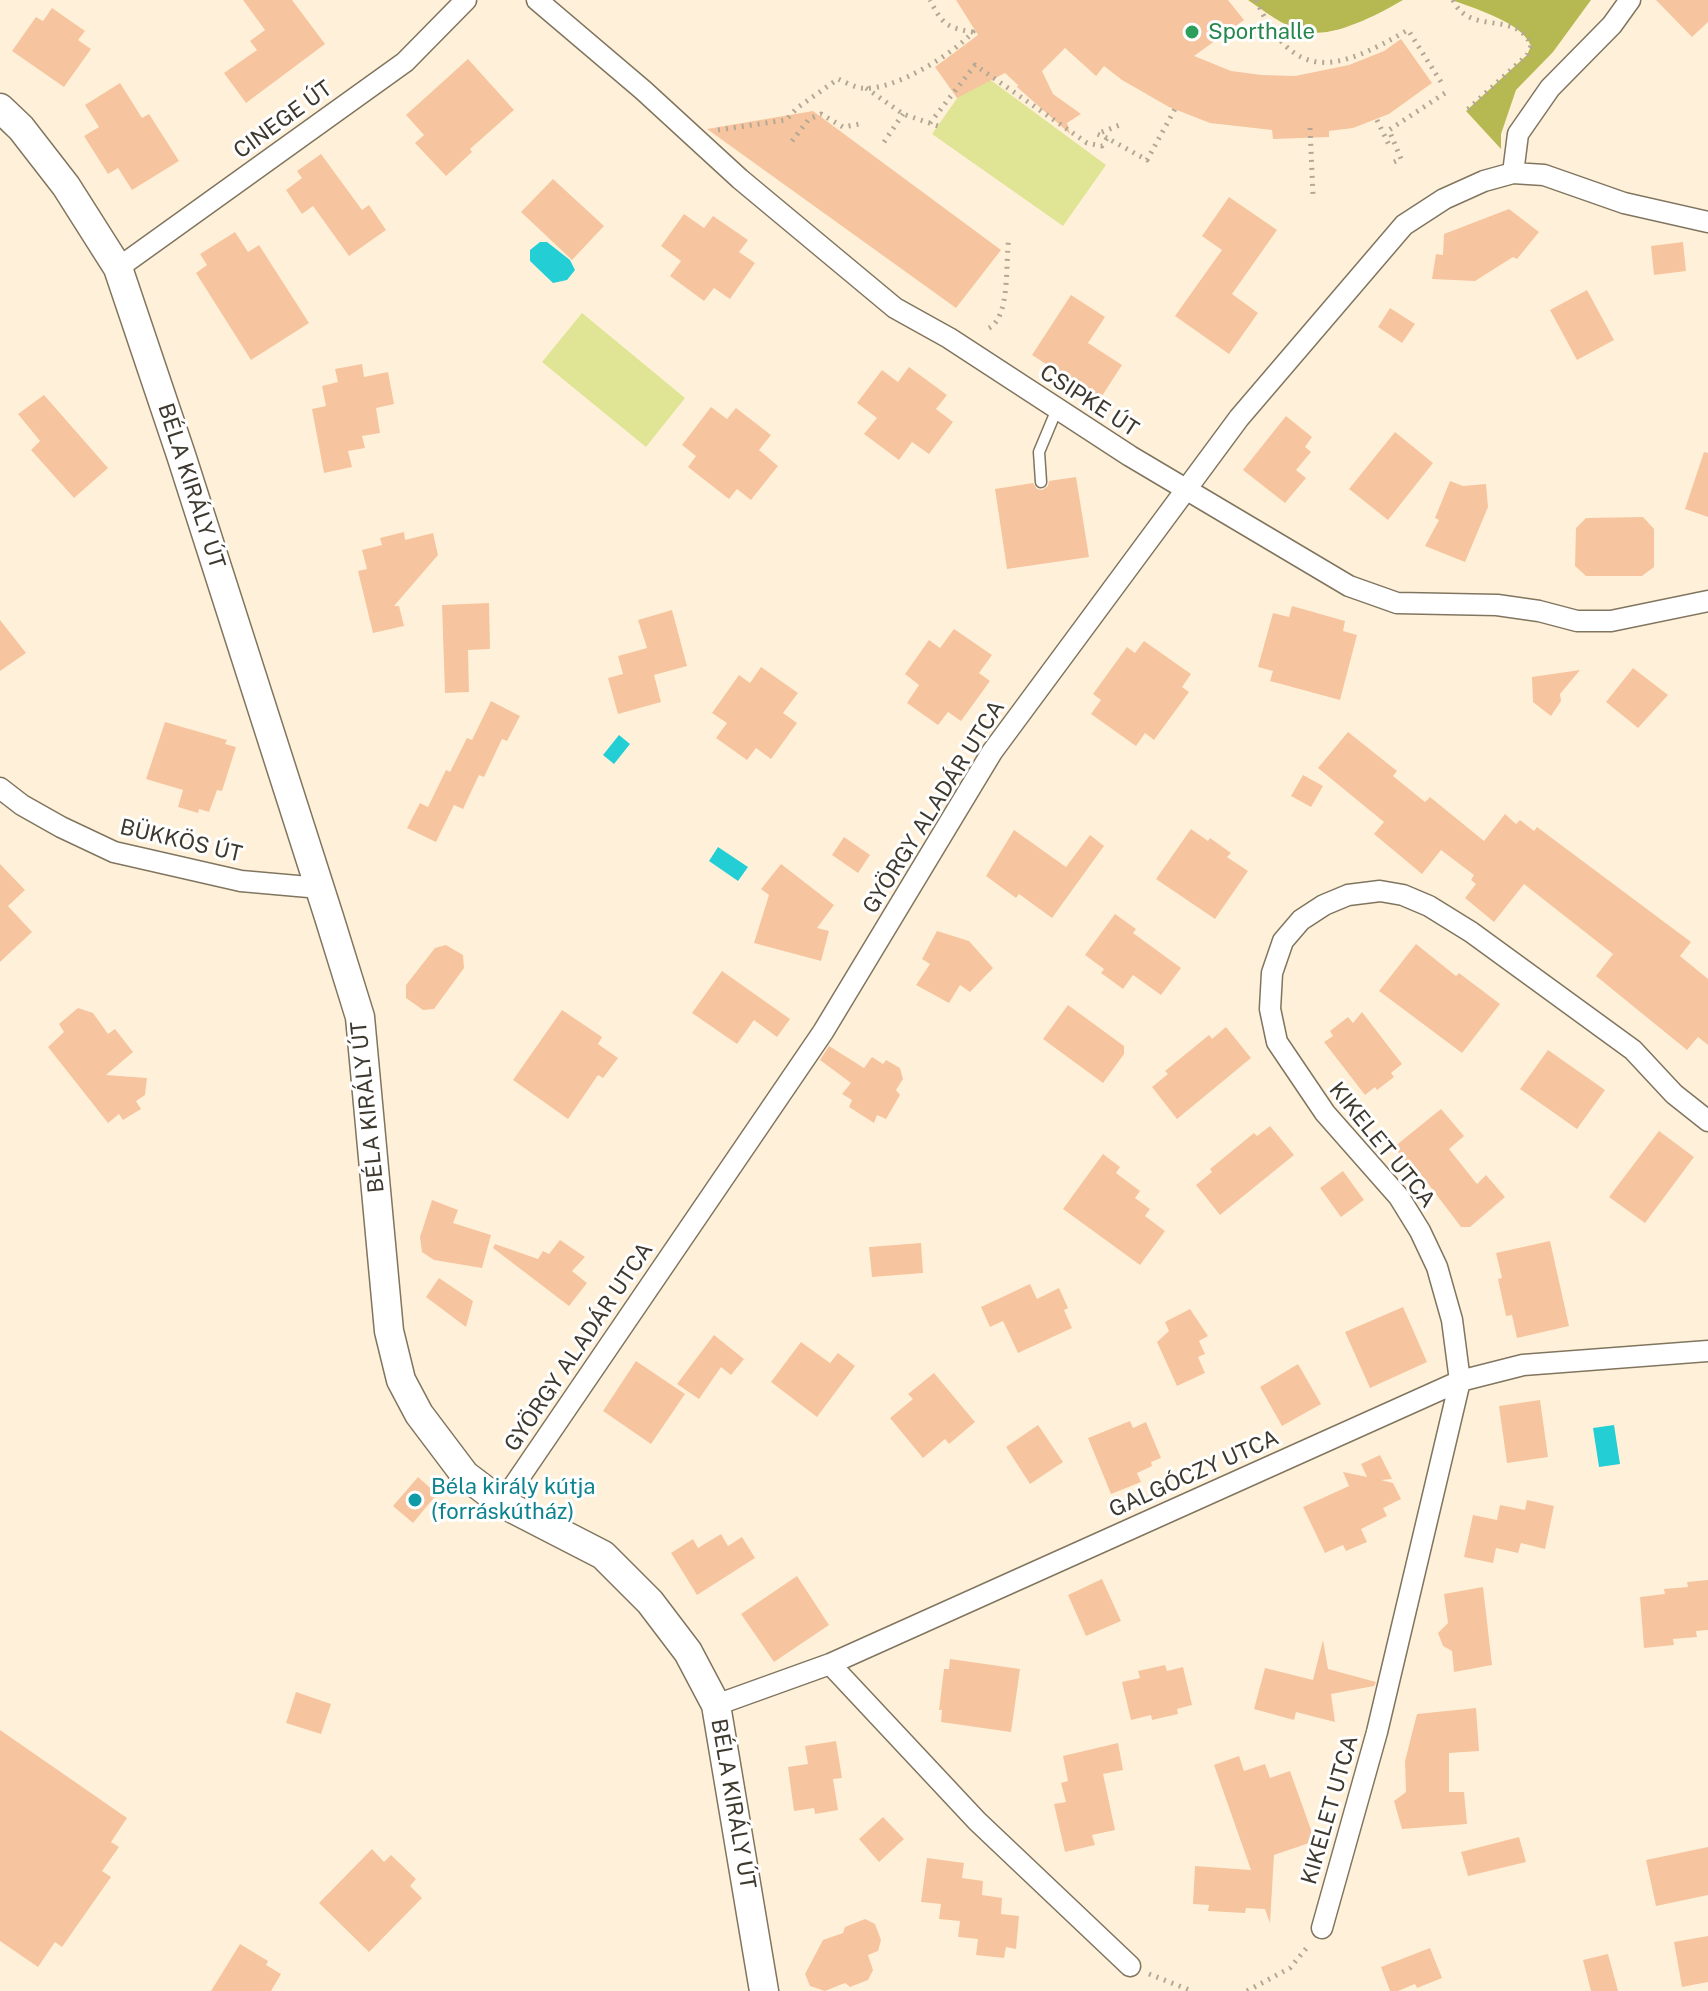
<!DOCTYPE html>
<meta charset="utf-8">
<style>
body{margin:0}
canvas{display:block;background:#fff1d9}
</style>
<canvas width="1708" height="1991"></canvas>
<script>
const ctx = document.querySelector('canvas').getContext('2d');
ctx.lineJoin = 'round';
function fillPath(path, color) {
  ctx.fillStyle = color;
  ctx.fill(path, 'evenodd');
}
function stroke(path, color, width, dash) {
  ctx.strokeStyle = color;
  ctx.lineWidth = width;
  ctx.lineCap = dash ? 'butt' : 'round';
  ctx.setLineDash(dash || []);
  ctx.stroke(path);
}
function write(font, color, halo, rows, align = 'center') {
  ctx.font = font + ' "Public Sans",sans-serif';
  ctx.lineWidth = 6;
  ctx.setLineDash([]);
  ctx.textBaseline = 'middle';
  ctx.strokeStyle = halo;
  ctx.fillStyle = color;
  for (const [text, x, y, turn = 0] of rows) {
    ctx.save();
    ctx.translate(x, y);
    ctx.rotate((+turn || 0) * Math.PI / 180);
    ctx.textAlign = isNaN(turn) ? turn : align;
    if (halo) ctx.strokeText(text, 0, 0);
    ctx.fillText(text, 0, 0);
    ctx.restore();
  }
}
fillPath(new Path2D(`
 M977 70 1106 165 1063 226 932 134Z
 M582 313 685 398 646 447 542 362Z`), '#e0e495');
fillPath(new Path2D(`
 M1248 0H1403C1379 14 1331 40 1303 31 1283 26 1264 11 1248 0Z
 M1452 0H1591L1553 52 1516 90 1501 134V149L1466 111 1527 55 1531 46C1522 22 1475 9 1452 0Z`), '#b6b952');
fillPath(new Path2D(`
 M540 242H547L570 260 575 270 567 280 553 283 530 261V250Z
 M619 735 630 744 614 764 603 755Z
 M718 847 748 867 738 881 709 861Z
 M1614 1425 1620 1464 1599 1467 1593 1428Z`), '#23ced4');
fillPath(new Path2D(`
 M243 0H292L325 44 246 103 224 73 257 50 250 41 265 30Z
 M956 0H1228L1244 20 1194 56 1231 71 1262 75 1295 76 1349 65 1384 51 1401 39 1432 83 1389 114 1353 128 1329 131V137L1273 139 1272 130 1210 123 1169 107 1122 80 1104 66 1096 76 1065 48 1042 71 1053 94 1081 114 1067 123 1070 134 1017 87 1018 85 1005 73 957 98 935 67 978 35Z
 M1656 0H1708V22L1692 37Z
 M52 8 85 31 78 40 91 49 64 87 12 51 36 17 43 21Z
 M468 59 514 110 470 149 472 152 446 176 415 143 424 135 406 115Z
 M120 83 142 118 149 114 179 161 132 190 118 168 108 174 84 136 99 127 85 105Z
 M813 111 1001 250 956 308 707 129Z
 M321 154 362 210 369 205 386 230 349 256 313 206 302 214 286 190 302 178 297 171Z
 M553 179 604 226 572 260 521 212Z
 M1229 197 1277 230 1232 294 1258 313 1229 354 1175 316 1222 250 1202 236Z
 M1509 209 1539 232 1517 259 1513 257 1475 281 1432 279 1436 254 1443 255 1444 234Z
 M684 214 704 228 713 216 748 240 739 252 755 263 730 299 714 288 704 301 670 276 681 261 661 246Z
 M235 232 248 252 259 245 309 323 251 360 196 273 207 265 200 254Z
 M1683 242 1686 271 1654 275 1651 246Z
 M1587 290 1614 340 1577 360 1550 310Z
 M1071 295 1105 317 1088 343 1122 365 1100 399 1032 355Z
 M1390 308 1415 324 1402 343 1378 327Z
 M362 364 364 377 388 372 394 404 376 408 380 433 362 436 365 448 348 451 352 467 324 473 312 409 326 406 322 386 338 382 335 369Z
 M909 367 947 395 936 409 953 422 929 454 912 442 899 460 864 434 877 418 857 403 882 370 898 382Z
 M44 395 108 468 74 498 31 450 40 441 18 414Z
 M711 407 727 419 736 408 771 435 759 450 778 466 751 500 737 489 729 499 688 467 696 456 682 445Z
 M1286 416 1312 437 1305 447 1311 452 1296 470 1306 478 1285 503 1243 470Z
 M1395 432 1433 463 1388 520 1349 489Z
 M1704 452 1708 453V517L1685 509Z
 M1076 477 1089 557 1007 569 995 489 1033 483 1037 489 1042 490 1048 486 1049 481Z
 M1450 481 1463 486 1486 484 1488 507 1465 562 1425 546 1439 520 1435 518Z
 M1643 517 1654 529V567L1642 576H1586L1575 566 1576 528 1586 518Z
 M404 532 405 540 433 533 438 555 394 606H399L404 626 373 633 358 571 367 569 362 550 382 545 380 538Z
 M489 603 490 649 468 650 469 692 445 693 442 605Z
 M1292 606 1345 621 1343 631 1357 635 1340 700 1270 681 1273 671 1258 667 1273 613 1289 617Z
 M672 610 687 666 654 675 661 702 618 714 608 678 623 674 618 656 647 648 638 620Z
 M0 620 26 653 0 671Z
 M954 629 992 655 979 673 990 681 961 721 948 712 938 725 907 703 919 685 905 674 929 640 940 648Z
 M1144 641 1191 674 1182 687 1189 692 1154 740 1145 733 1136 746 1091 714 1101 700 1093 694 1127 647 1135 653Z
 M761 667 798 693 783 713 797 723 771 759 756 748 747 760 716 738 727 723 712 713 739 675 750 683Z
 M1633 668 1668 695 1638 728 1606 702Z
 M1580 670 1560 694 1561 701 1551 716 1533 702 1532 677Z
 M491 701 520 716 507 741 502 739 484 777 479 775 463 809 454 805 436 842 407 828 420 803 428 807 446 770 450 772 467 738 472 740Z
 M165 722 227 740 225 744 236 747 222 791 217 790 209 812 199 809 198 813 178 807 183 790 146 779Z
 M1348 732 1397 771 1393 776 1425 802 1430 797 1484 841 1505 814 1516 824 1520 820 1534 831 1537 827 1691 942 1680 956 1708 979V1045L1698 1037 1687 1050 1596 976 1613 954 1524 884 1494 922 1465 898 1476 884 1471 880 1474 875 1441 850 1422 874 1374 834 1384 822 1318 768Z
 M1303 775 1323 786 1311 807 1291 796Z
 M1191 829 1208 841 1210 838 1231 853 1227 857 1248 871 1215 919 1156 879Z
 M1014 830 1066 867 1090 835 1104 846 1052 918 1019 894 1016 898 986 876Z
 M844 837 870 855 858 873 832 855Z
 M0 864 25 890 8 906 32 932 0 962Z
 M781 864 834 905 817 928 829 931 821 961 754 943 769 895 761 889Z
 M1115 914 1136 929 1133 933 1181 968 1161 995 1133 975 1123 989 1101 973 1104 969 1085 955Z
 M937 931 969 941 993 968 970 992 960 985 949 1003 916 985 930 964 922 959Z
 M1416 944 1456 976 1459 973 1500 1004 1462 1053 1379 991Z
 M446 945 463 955 464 968 434 1009 423 1010 406 998V985L435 948Z
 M722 971 790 1019 777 1037 754 1020 737 1044 692 1013Z
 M1068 1005 1124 1046V1054L1103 1083 1043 1039Z
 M78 1008 93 1013 108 1034 115 1029 133 1052 106 1075 147 1078 145 1095 136 1101 141 1109 123 1120 119 1114 108 1123 48 1047 64 1032 59 1024Z
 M562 1010 602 1037 598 1044 618 1058 603 1078 598 1075 568 1119 513 1080Z
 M1362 1012 1402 1064 1391 1073 1394 1077 1377 1090 1375 1087 1365 1095 1324 1042 1333 1036 1330 1031 1348 1017 1353 1023Z
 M1226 1027 1251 1058 1177 1119 1152 1087 1168 1074 1165 1071 1209 1035 1212 1039Z
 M829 1046 864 1068 872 1057 883 1064 886 1060 900 1068 903 1079 896 1090 900 1095 886 1119 877 1115 874 1123 849 1107 852 1100 842 1094 851 1083 820 1060Z
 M1548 1050 1605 1090 1577 1129 1520 1089Z
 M1441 1109 1464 1136 1449 1149 1477 1184 1486 1175 1505 1197 1470 1227H1461L1413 1164 1410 1166 1394 1147Z
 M1270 1126 1294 1155 1220 1215 1196 1185 1212 1172 1210 1169 1254 1133 1257 1136Z
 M1659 1131 1694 1157 1645 1223 1609 1197Z
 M1103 1154 1120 1167 1116 1173 1140 1191 1135 1198 1150 1209 1145 1216 1165 1231 1140 1265 1063 1209Z
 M1343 1171 1364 1200 1341 1217 1320 1188Z
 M432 1200 458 1210 453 1223 491 1235 482 1268 434 1260 422 1252 420 1237Z
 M560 1240 585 1257 572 1271 587 1283 569 1306 493 1248 495 1244 538 1259 543 1251 549 1254Z
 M1550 1241 1569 1326 1517 1338 1512 1315 1506 1316 1498 1279 1502 1278 1496 1253Z
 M921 1243 923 1273 872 1277 869 1247Z
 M439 1278 473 1301 466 1327 426 1297Z
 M1030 1284 1037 1299 1059 1288 1068 1308 1064 1310 1072 1328 1018 1353 1003 1321 990 1327 981 1307Z
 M1403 1307 1427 1362 1370 1388 1345 1332Z
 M1190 1309 1208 1336 1199 1341 1205 1354 1198 1357 1205 1373 1177 1386 1157 1342 1169 1331 1165 1322Z
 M714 1335 744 1359 731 1375 721 1367 699 1399 677 1384Z
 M801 1342 830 1363 838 1353 855 1366 817 1417 771 1382Z
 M636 1361 685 1394 651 1444 603 1411Z
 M1298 1364 1321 1404 1282 1426 1260 1387Z
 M934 1373 975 1422 949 1444 945 1439 923 1458 890 1418 913 1399 908 1394Z
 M1540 1400 1548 1457 1507 1463 1499 1406Z
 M1130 1421 1133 1428 1146 1422 1161 1458 1151 1462 1152 1466 1137 1473 1141 1482 1111 1494 1088 1438Z
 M1038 1425 1063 1462 1030 1484 1006 1447Z
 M1380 1455 1392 1479 1381 1480 1393 1483 1401 1499 1383 1508 1387 1516 1361 1529 1367 1542 1346 1551 1343 1545 1325 1553 1303 1507 1349 1486 1343 1472 1367 1477 1361 1464Z
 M418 1477 437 1494 413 1523 393 1506Z
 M1527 1500 1554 1506 1545 1549 1521 1543 1518 1553 1496 1548 1493 1563 1464 1557 1473 1515 1497 1520 1500 1505 1525 1510Z
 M721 1534 728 1546 742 1537 755 1558 697 1595 671 1553 693 1539 698 1548Z
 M797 1576 829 1625 774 1662 741 1614Z
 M1102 1579 1121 1621 1086 1636 1068 1595Z
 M1708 1580V1630L1696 1631 1697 1637 1673 1639 1674 1645 1644 1648 1640 1597 1665 1594 1664 1589 1688 1587 1687 1582Z
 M1483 1587 1492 1665 1454 1672 1452 1651 1443 1646 1438 1633 1448 1623 1444 1594Z
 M1323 1640 1328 1669 1376 1682 1374 1686 1331 1694 1335 1722 1296 1712 1294 1720 1254 1709 1265 1668 1313 1680Z
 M950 1659 1020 1669 1011 1732 941 1722 942 1710H939L944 1669H949Z
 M1165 1665 1167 1671 1183 1667 1192 1705 1177 1709 1178 1714 1152 1720 1151 1715 1131 1720 1122 1682 1140 1678 1138 1671Z
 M296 1692 331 1704 321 1734 286 1723Z
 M1476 1708 1479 1751 1449 1753V1792H1464L1467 1824 1402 1829 1394 1801 1406 1792 1405 1761 1417 1714Z
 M0 1730 127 1818 111 1842 119 1847 102 1871 111 1877 62 1947 55 1942 38 1967 0 1941Z
 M836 1741 842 1778 833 1779 838 1810 815 1814 814 1808 794 1811 788 1767 808 1764 805 1746Z
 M1118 1743 1123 1770 1103 1774 1115 1830 1092 1835 1095 1845 1065 1852 1054 1804 1066 1802 1061 1783 1068 1781 1063 1756Z
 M1239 1756 1244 1771 1265 1764 1270 1778 1290 1771 1315 1841 1274 1855 1270 1923 1265 1909 1246 1908 1245 1913 1208 1911 1209 1905 1193 1904 1195 1866 1251 1870 1214 1765Z
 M883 1817 904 1839 879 1862 859 1839Z
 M1519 1837 1526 1862 1468 1876 1461 1852Z
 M1708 1847V1895L1656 1906 1646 1860Z
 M372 1849 384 1862 391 1855 416 1879 410 1886 422 1898 369 1952 319 1903Z
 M927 1858 964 1863 962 1878 983 1881 982 1895 1002 1898 1001 1914 1019 1916 1016 1949 1006 1947 1004 1958 976 1955 978 1939 958 1937 960 1921 939 1919 941 1904 921 1902Z
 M865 1919 875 1924 881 1940 878 1951 868 1955 873 1970 868 1980 850 1987 845 1983 825 1991 810 1986 805 1974 823 1940 843 1933 845 1927Z
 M1708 1936V1982L1682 1987 1674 1942Z
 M240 1944 268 1961 266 1965 281 1974 271 1991H211Z
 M1430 1948 1442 1978 1417 1988 1415 1984 1398 1991H1390L1381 1967Z
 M1608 1954 1618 1991H1591L1583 1960Z`), '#f6c59f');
const lane = new Path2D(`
 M1041 482 1039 452 1057 409`);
const street = new Path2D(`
 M537 0 643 90 740 179 895 308 949 338 1130 456 1349 586 1397 603 1497 605 1539 611 1577 621H1611L1708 601
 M1513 173 1518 134 1550 88 1612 25 1630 0
 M118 268 405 62 466 0
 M0 788 22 805 61 827 114 852 241 881 320 888
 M502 1503 823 1032 992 752 1239 418 1404 225 1444 199 1484 181 1513 173 1544 175 1624 203 1708 222
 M830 1664 977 1821 1130 1966
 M716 1705 830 1664 1460 1381 1523 1365 1708 1351
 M1322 1928 1377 1732 1460 1381 1452 1320 1437 1267 1420 1231 1399 1197 1325 1113 1277 1042 1270 1009 1272 973 1283 941 1301 920 1324 905 1348 895 1380 891 1403 895 1429 906 1471 932 1633 1050 1674 1094 1708 1121`);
const secondary = new Path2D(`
 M0 108 21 128 66 186 118 268 181 455 329 917 360 1017 389 1331 401 1380 419 1414 465 1475 502 1503 603 1555 650 1602 688 1652 716 1705 764 1991`);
stroke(lane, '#81755f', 13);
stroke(street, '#81755f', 23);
stroke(secondary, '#81755f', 31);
stroke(new Path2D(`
 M1256 0C1295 86 1338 70 1408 30L1443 85
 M1453 0C1470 37 1518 9 1531 46L1527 55 1466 111
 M866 88 903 114 938 126
 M1377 120 1389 145
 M930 123 975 65 1087 143 1102 146 1107 138 1147 160 1175 109
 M1310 128 1313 194
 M718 130 786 120 797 108 838 79C845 82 854 87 861 88 893 92 953 54 973 32 947 28 942 24 930 0
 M1107 138 1097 134 1122 124
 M792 141 809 119 821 114 843 127 860 124
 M884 142 903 114
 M1394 162 1401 159 1389 130 1448 91
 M989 328C1011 316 1005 262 1009 237
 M1149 1974 1192 1991
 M1247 1991 1290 1968 1309 1945`), '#b2a895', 5, [2, 6]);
stroke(lane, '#fff', 10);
stroke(street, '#fff', 20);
stroke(secondary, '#fff', 28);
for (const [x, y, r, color] of [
 [1192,32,8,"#2e9e5b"],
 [415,1500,8,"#0f9aa8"]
]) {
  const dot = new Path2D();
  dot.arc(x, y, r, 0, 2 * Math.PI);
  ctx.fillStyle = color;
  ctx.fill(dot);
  stroke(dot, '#fff', 3);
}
write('22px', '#27864d', '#fff', [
 ["Sporthalle",1208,32]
], 'left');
write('22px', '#3e392f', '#fff', [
 ["CINEGE ÚT",283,120,-36],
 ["CSIPKE ÚT",1089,401,33],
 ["BÉLA KIRÁLY ÚT",191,486,72],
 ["GYÖRGY ALADÁR UTCA",934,807,-58],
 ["BÜKKÖS ÚT",181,841,13],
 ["BÉLA KIRÁLY ÚT",368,1107,-96],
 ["KIKELET UTCA",1382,1145,51],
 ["GYÖRGY ALADÁR UTCA",579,1347,-56],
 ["GALGÓCZY UTCA",1194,1474,-24],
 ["BÉLA KIRÁLY ÚT",733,1804,80],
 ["KIKELET UTCA",1330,1810,-74]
]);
write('22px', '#0d838f', '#fff', [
 ["Béla király kútja",431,1487],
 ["(forráskútház)",431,1512]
], 'left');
</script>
